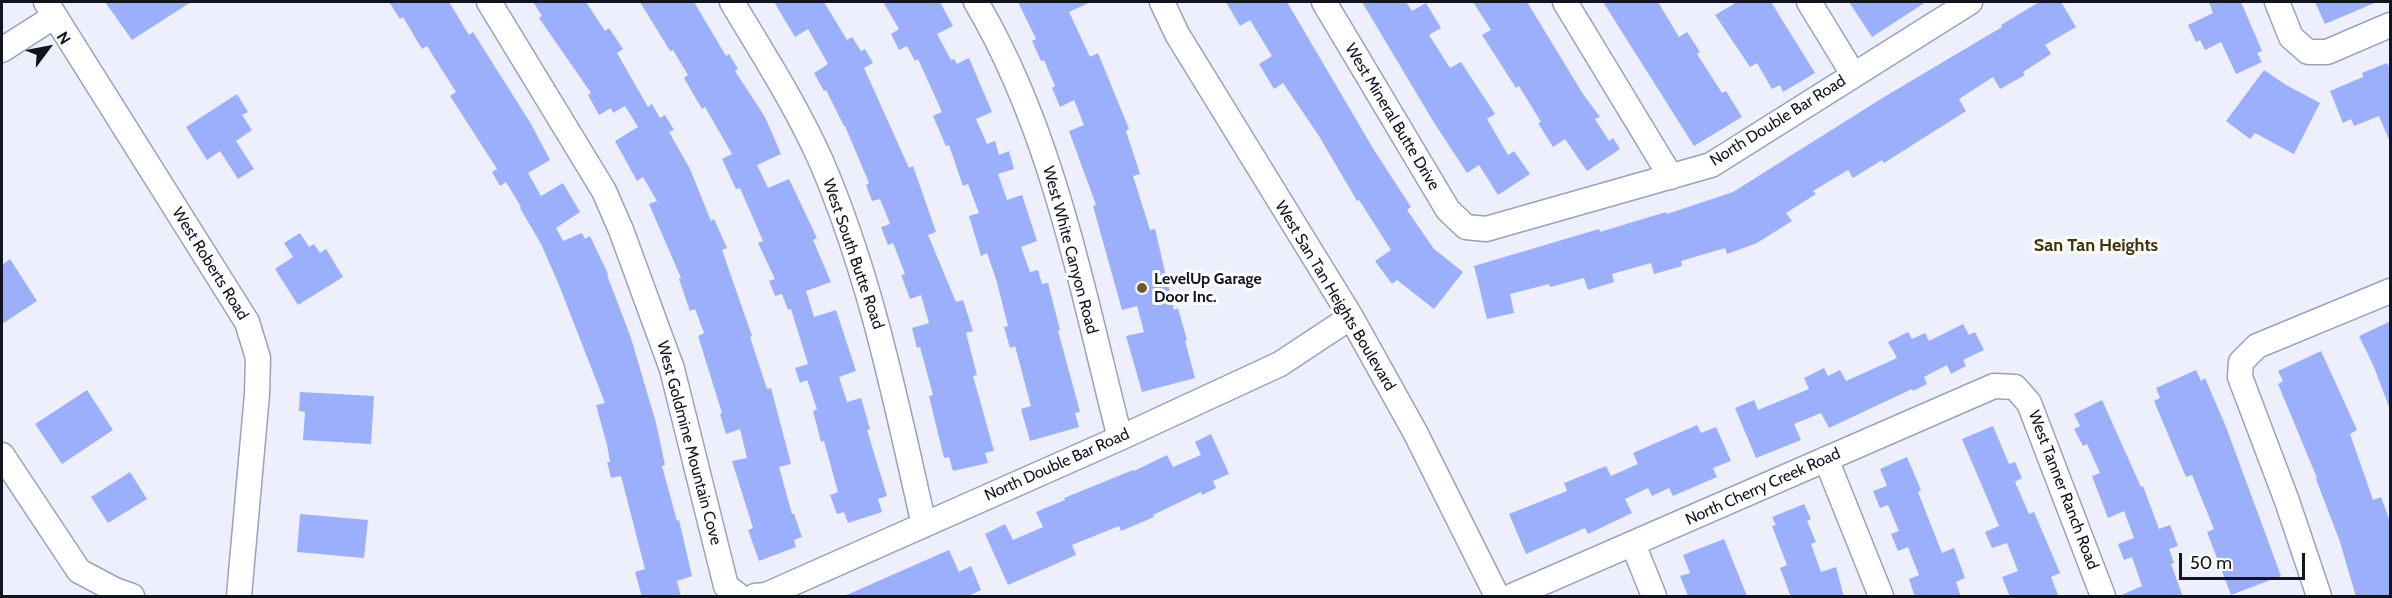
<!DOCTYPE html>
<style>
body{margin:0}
#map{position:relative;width:2392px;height:598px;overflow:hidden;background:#edf0fc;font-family:Cabin,sans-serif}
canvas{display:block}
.frame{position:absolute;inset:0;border:3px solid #12151f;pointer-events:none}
.north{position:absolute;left:18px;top:18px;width:60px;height:60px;-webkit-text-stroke:4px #fefefe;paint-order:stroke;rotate:58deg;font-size:16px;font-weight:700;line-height:24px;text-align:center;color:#12151f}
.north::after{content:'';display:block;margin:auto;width:21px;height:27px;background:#12151f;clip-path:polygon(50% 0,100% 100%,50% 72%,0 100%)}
.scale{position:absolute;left:2179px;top:553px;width:126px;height:27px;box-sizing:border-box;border:3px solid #12151f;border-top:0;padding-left:8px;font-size:18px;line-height:21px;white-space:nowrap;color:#12151f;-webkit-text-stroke:4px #fefefe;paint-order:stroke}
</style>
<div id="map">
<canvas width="2392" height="598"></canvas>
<div class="frame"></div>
<div class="north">N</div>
<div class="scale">50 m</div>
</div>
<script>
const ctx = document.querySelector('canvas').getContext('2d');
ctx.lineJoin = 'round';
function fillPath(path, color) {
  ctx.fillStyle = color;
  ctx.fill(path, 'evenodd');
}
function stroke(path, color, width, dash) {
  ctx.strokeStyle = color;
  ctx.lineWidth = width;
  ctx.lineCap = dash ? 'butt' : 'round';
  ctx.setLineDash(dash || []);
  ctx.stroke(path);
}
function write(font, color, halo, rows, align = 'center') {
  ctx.font = font + ' Cabin,sans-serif';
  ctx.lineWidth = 6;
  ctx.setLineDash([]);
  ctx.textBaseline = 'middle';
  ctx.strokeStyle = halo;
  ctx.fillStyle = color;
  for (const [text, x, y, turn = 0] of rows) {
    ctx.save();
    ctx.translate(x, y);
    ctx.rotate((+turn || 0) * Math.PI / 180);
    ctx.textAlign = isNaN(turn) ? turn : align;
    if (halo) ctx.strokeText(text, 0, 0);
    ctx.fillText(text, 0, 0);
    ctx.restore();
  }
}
fillPath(new Path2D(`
 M105 2H191L132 40Z
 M389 2H449L469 35 473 32 531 124 550 160 528 173 541 196 563 183 580 212 556 228 563 241 582 233 585 239 590 236 608 274 607 275 631 338 656 423 665 465 662 466 677 521 679 520 692 576 677 581 681 597H642L635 572 645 569 621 476 611 478 607 462H610L607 445 596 405 605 403 559 285 541 244 520 208 521 207 506 182 500 186 492 172 497 169 450 96 456 92 427 46 422 49 403 17 400 19Z
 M533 2H586L605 31 609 28 623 49 617 53 648 107 652 104 660 118 665 115 674 130 669 132 690 169 711 221 714 219 727 248 722 250 752 336 750 337 767 389 771 388 791 464 779 467 792 514H794L802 537 794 540 796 547 759 561 748 530 753 528 732 461 747 458 740 429 726 434 720 414 722 413 698 336 704 333 695 309 690 311 679 279 681 278 649 204 657 201 643 177 637 181 615 141 638 127 625 106 613 113 611 108 599 115 588 95 591 93 539 18 542 16Z
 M640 2H694L726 56 729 54 738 69 735 71 765 117 781 154 757 165 768 188 789 179 817 238 813 240 831 282 806 291 814 317 836 310 856 371 839 377 847 402 861 398 870 429 867 430 887 496 878 499 882 512 848 523 844 512 837 514 830 495 838 492 824 441 821 442 813 411 817 409 807 380 800 383 795 368 808 364 791 309 788 310 782 294 775 296 769 281 775 279 758 243 763 241 740 188 736 189 722 159 732 154 705 107 702 109 684 78 688 75 673 50 670 51Z
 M774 2H824L847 40 852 37 861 51 865 49 873 63 864 68 909 168 913 166 936 232 928 235 956 302 963 300 973 331 966 333 977 375 973 376 994 451 985 453 988 463 953 471 949 457 944 458 929 396 933 395 920 347 917 348 912 328 929 323 921 295 910 299 901 275 905 274 893 243 888 245 881 227 890 224 880 199 872 201 866 185 869 183 845 126H844L826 90 824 91 814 73 828 64 808 29 795 37Z
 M883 2H940L953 26 937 34 951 60 954 59 957 64 969 58 992 112 976 119 987 144 995 141 999 155 1009 151 1014 169 998 174 1007 200 1022 195 1037 241 1021 247 1030 272 1038 270 1042 284 1048 283 1060 330 1058 331 1080 412 1075 413 1079 427 1030 441 1021 409 1031 406 1015 346 1010 348 1004 327 1008 326 996 279 987 253 981 256 969 216 979 213 968 184 963 186 949 145 946 146 933 116 942 112 918 59 915 61 907 46 899 50 891 34 899 29Z
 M1018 2H1091L1069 12 1090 57 1098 53 1129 129 1126 131 1140 174 1133 176 1150 230 1155 229 1174 310 1178 308 1187 340 1185 341 1195 378 1142 392 1126 336 1144 332 1137 306 1122 310 1093 206 1096 205 1069 131 1084 125 1074 100 1060 107 1052 88 1055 86 1044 60 1041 61 1032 41 1036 39Z
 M1226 2H1287L1374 150 1411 207 1407 210 1434 249 1463 272 1434 309 1397 280 1392 284 1375 261 1391 250 1359 200 1357 201 1319 136 1283 83 1274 89 1259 64 1272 56 1250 20 1240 26Z
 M1362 2H1406L1412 11 1426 3 1441 28 1429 35 1450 68 1461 62 1495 114 1487 119 1508 155 1514 151 1530 174 1498 195 1479 165 1467 173 1433 121Z
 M1473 2H1527L1583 94 1600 117 1595 119 1609 141 1613 138 1620 149 1587 171 1565 139 1553 147 1538 123 1541 122 1519 86 1516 88 1482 35 1491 30Z
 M1603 2H1658L1679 37 1687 32 1700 52 1697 54 1722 93 1726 91 1742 117 1694 146Z
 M1737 2H1771L1815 73 1783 92 1780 85 1772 89 1757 63 1750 67 1715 15Z
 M1849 2H1926L1872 37Z
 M2039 2H2061L2076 27 2045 45 2051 54 2023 72 2025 75 2000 89 1993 77 1959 99 1966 111 1884 163 1882 160 1853 178 1848 170 1813 191 1816 194 1786 213 1792 221 1757 243 1727 254 1725 248 1681 261 1682 266 1654 274 1651 263 1612 274 1614 282 1588 290 1584 278 1550 287 1549 284 1510 294 1514 313 1487 319 1474 266 1599 229 1600 232 1666 212 1667 214 1733 192 1884 97 2002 27 2001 25Z
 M2209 2H2241L2262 51 2257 53 2262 62 2236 74 2221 42 2205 50 2200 40 2196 42 2188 25 2213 13Z
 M2315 2H2377L2325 24Z
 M2387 63 2391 70 2390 142 2379 116 2354 126 2351 119 2343 123 2330 91 2363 77 2362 73Z
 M2264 70 2286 85 2320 103 2294 154 2255 133 2250 139 2226 121Z
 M237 94 248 112 242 115 252 130 236 141 254 169 238 179 220 151 207 160 186 127Z
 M300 233 309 247 314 244 320 253 326 249 343 277 298 305 275 269 293 257 284 243Z
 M10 259 37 301 2 324V265Z
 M2391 321V407H2389L2374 367 2359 336Z
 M1963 324 1969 335 1975 332 1984 350 1963 360 1966 366 1951 374 1947 365 1924 377 1927 384 1913 391 1912 389 1829 428 1821 413 1794 424 1801 440 1756 458 1735 408 1754 400 1758 410 1809 389 1804 378 1824 368 1828 376 1840 370 1846 381 1897 358 1888 342 1908 332 1912 339 1925 333 1929 341Z
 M2321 351 2357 430 2350 434 2373 500 2381 497 2391 524V597H2356L2340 542 2316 479 2317 478 2278 384 2283 381 2278 371Z
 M2196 370 2201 381 2205 378 2226 427 2281 576 2231 595 2207 532 2214 529 2192 475 2186 477 2154 401 2160 398 2156 388Z
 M87 390 113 430 62 464 35 424Z
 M300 392 374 396 371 444 303 440 305 412 299 411Z
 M2102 400 2141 487 2143 486 2159 529 2170 525 2178 546 2169 549 2174 563 2171 564 2183 597H2117L2142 586 2132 557 2124 560 2118 544 2134 538 2124 511 2108 518 2092 476 2100 473 2087 444 2083 446 2074 429 2080 426 2074 414Z
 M1697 425 1701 433 1716 427 1731 461 1713 468 1717 477 1673 496 1669 488 1652 496 1648 488 1625 499 1632 513 1588 534 1585 528 1526 554 1509 514 1567 491 1564 483 1606 466 1611 476 1638 464 1633 453Z
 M1993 426 2009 464 2015 462 2022 478 2015 482 2029 514 2034 512 2060 573 2051 577 2059 597H2010L2002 577 2018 571 2007 543 1992 548 1985 532 1999 526 1962 439Z
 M1211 434 1229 474 1213 481 1216 488 1202 495 1201 492 1153 515 1154 517 1121 531 1119 526 1072 545 1076 555 1008 585 985 534 1005 524 1013 540 1043 527 1036 512 1065 500 1064 498 1133 470 1134 471 1167 455 1173 467 1201 455 1195 442Z
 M1907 457 1921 490 1918 492 1942 553 1954 548 1965 578 1956 582 1961 597H1915L1909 579 1919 575 1908 547 1898 551 1891 534 1899 531 1888 505 1880 508 1873 491 1887 486 1880 469Z
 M130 472 147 499 108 523 91 497Z
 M1804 504 1811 519 1807 521 1816 542 1811 544 1821 572 1836 567 1844 597H1791L1780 568 1787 565 1772 526 1776 525 1772 517Z
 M300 514 368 520 364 558 297 552Z
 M1724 539 1747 596H1688L1680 576 1690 573 1683 555Z
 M949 550 959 572 971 566 981 590 966 597H842Z`), '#9baffc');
const minor = new Path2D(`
 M46 2 247 322 258 358 257 394 239 596
 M489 2 604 191 621 230 672 369 726 586 739 596
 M732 2C763 54 796 105 821 161 871 277 896 402 924 525
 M976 2C1054 134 1082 291 1120 438
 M1162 2 1177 34 1351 317 1415 432 1497 596
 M1324 2 1448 210 1466 227 1486 229 1711 165 1970 2
 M1565 2 1671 177
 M1809 2 1853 74
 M2277 2 2291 37 2308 52H2327L2390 25
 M2 50 55 16
 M2 455 79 571 115 590 132 596
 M1826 459 1881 596
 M1633 544 1654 596
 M755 596 766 595 1120 438 1280 364 1351 317
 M1512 596 1994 386 2015 387 2029 403 2103 596
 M2319 596 2287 501 2240 377 2241 362 2257 346 2390 291`);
stroke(minor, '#99a1bd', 27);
stroke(minor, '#fff', 24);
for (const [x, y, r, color] of [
 [1142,288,6,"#6b5b29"]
]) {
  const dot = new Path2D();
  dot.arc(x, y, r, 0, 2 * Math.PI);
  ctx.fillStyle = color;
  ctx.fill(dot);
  stroke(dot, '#fefefe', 2);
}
write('16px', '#12151f', '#fefefe', [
 ["West Mineral Butte Drive",1392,117,59],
 ["North Double Bar Road",1778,121,-32],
 ["West White Canyon Road",1070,250,75],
 ["West South Butte Road",853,254,71],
 ["West Roberts Road",210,264,58],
 ["West San Tan Heights Boulevard",1335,296,59],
 ["West Goldmine Mountain Cove",689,443,75],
 ["North Double Bar Road",1057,465,-24],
 ["North Cherry Creek Road",1763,487,-24],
 ["West Tanner Ranch Road",2063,490,69]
]);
write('bold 16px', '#12151f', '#fefefe', [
 ["LevelUp Garage",1154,279],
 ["Door Inc.",1154,297]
], 'left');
write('bold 18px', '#3f3308', '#fefefe', [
 ["San Tan Heights",2096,246]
]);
</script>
